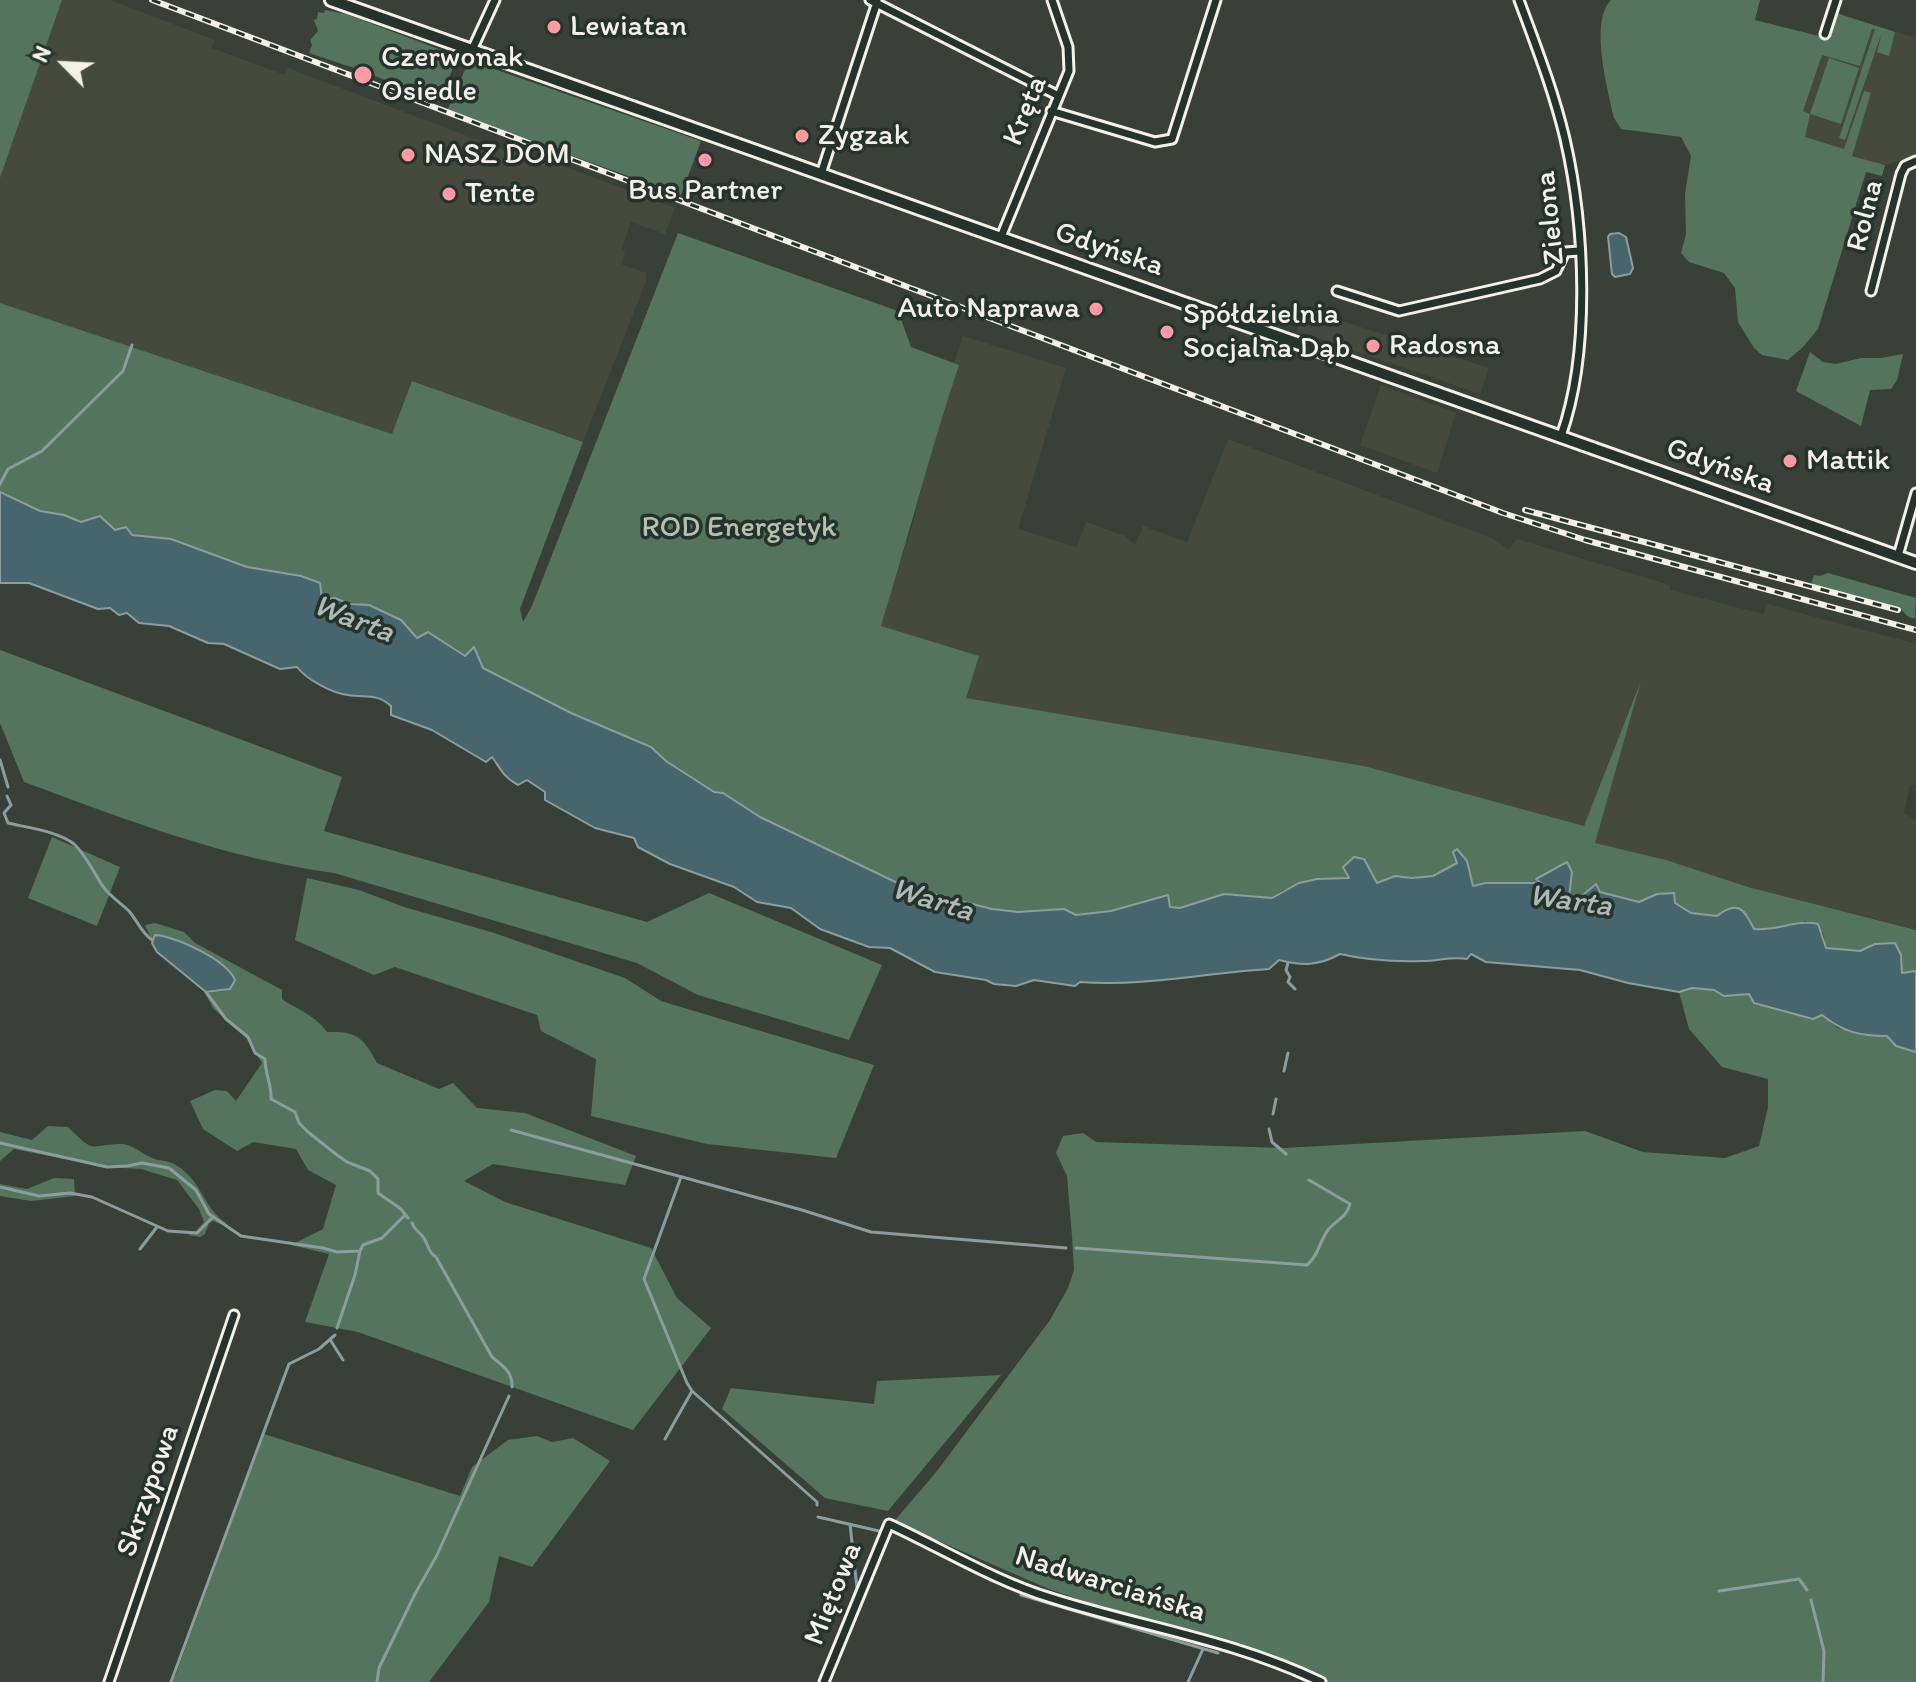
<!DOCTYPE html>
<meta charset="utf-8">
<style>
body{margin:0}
#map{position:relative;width:1916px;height:1682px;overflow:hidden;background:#394037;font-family:Itim,sans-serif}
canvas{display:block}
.north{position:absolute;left:24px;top:24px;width:80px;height:80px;-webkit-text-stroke:6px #26332d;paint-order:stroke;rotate:294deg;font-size:22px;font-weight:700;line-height:32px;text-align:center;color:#f4f1e8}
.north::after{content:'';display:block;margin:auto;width:28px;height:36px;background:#f4f1e8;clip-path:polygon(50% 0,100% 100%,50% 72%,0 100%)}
</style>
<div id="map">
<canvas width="1916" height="1682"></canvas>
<div class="north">N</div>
</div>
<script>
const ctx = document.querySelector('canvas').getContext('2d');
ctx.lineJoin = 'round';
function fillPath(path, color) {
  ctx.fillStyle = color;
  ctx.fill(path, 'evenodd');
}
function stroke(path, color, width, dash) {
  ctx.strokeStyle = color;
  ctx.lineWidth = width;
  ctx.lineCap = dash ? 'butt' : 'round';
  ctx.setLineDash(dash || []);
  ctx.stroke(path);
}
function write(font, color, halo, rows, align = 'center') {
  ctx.font = font + ' Itim,sans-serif';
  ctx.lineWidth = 7;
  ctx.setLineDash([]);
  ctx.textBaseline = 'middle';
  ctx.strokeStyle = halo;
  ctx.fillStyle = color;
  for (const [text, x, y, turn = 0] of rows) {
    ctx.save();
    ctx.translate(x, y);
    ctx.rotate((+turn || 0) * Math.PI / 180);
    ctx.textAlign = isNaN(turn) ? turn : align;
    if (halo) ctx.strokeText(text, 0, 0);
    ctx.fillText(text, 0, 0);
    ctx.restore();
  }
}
fillPath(new Path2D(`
 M62 0H110L215 40 212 48 285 75 288 68 504 150 507 145 675 208 665 234 631 222 622 247 625 253 621 264 646 273V281L583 442 413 381 392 434 0 303V178Z
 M1836 13 1916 38V156L1885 165 1793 139Z
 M1301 308 1489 368 1480 394 1297 331Z
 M963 336 1066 368 1018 529 1076 547 1086 522 1125 536 1135 545 1143 526 1187 542 1228 439 1494 539 1509 550 1517 539 1670 585V590L1763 614 1767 604 1916 644V785H1910L1904 813 1916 820V920L1914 929 1748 887 1666 860 1594 843 1638 692 1584 826 1364 766 966 698 881 626 913 522 934 439 958 365 954 363Z
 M1381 385 1456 413 1437 473 1360 445Z`), '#464a3e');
fillPath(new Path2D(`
 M0 0H62L0 178Z
 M1611 0H1760L1755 20 1827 38 1836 13 1895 32 1889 56 1877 52 1882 32 1845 140 1839 138 1875 29H1872L1860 66 1822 55 1803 111 1810 114 1829 58 1859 68 1841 124 1810 114 1805 137 1844 149 1864 91 1871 93 1852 156 1885 165 1882 176 1866 172 1818 329 1803 347 1788 360 1762 355 1754 348 1738 322 1735 288 1724 273 1689 262 1681 253 1686 234 1685 194 1691 156 1681 137 1621 129 1614 118C1608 90 1589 22 1611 0Z
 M325 10 346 14 454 55 456 61 439 102 363 71 309 53 312 45 310 40 318 31 314 20 317 19 318 12 324 13Z
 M471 61 701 141 681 195 445 110 448 109 466 67Z
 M678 233 898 311 911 347 959 365C930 451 908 539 881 626L979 656 966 698 1364 766 1584 826 1641 681 1595 843 1666 860 1748 887 1916 930V971L1902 973 1901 955 1875 944 1860 951 1826 948 1823 933 1806 921 1785 928 1754 929 1747 914 1717 916 1691 913 1657 894 1639 902 1600 892 1586 895 1578 900 1569 897 1572 872 1554 869 1536 879 1542 883H1486L1472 886 1458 863 1433 876 1412 878 1395 876 1376 883 1350 878 1283 890 1272 898 1224 894 1180 908 1170 907 1168 895 1111 911 1076 915 1064 909 1018 912 992 909 920 893 811 843 760 817 738 802 714 792 666 761 651 747 571 713 483 668 474 648 465 656C450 647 431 645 418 638 411 634 407 625 400 620 383 609 340 597 322 601L301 576 247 567 171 539 132 535 64 516 48 514 0 492V303L392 434 412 381 583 442 520 609 523 622 532 606Z
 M1810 352 1823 362 1836 364 1861 358H1881L1903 354 1897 380 1891 389 1870 390 1861 426 1796 391Z
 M1828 573 1916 598 1915 619 1907 616 1901 609 1811 584 1814 575 1820 576Z
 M0 650 342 777 324 831 647 922 709 893 882 965 849 1040 698 995 637 963 334 873C224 858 127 820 24 782L0 723Z
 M52 837 120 867 97 926 28 898Z
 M307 878 359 890 404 907 491 932 625 978 661 1001 874 1065 836 1158 707 1144 591 1116 596 1059 541 1031 537 1015 395 967 374 975 295 940Z
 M155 923 184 932 195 943 282 990V999C298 1010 315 1015 327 1032 357 1031 363 1037 377 1063L439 1089 453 1083 477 1108 525 1113 636 1156 625 1185 493 1164 464 1181 505 1202 651 1248 677 1298 711 1328 633 1430 358 1332 305 1322 329 1254 291 1245 323 1229 336 1185 308 1170 296 1149 253 1142 237 1151 203 1129 190 1101 215 1090 227 1091 236 1101 262 1063 246 1038 213 1008 205 993 225 991 155 935 152 940 145 925Z
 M1692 988 1714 990 1724 996 1749 994 1754 1003 1813 1019 1822 1015 1838 1028 1888 1036 1896 1046 1916 1052V1682H1319L1049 1589 897 1523 896 1519 937 1471 1050 1320 1068 1288 1074 1270 1072 1236 1067 1176 1056 1153 1063 1136 1083 1133 1096 1142 1284 1148 1585 1131 1643 1152 1725 1158 1759 1146 1768 1107V1079L1722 1067 1689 1029 1679 992Z
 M48 1126 68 1127C98 1156 87 1144 122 1144 131 1144 141 1153 150 1157 157 1161 166 1160 174 1164 202 1179 202 1207 226 1223L223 1225 213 1221 209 1223 205 1234 200 1237 189 1235V1233L196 1231 204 1222 199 1209 177 1180 141 1169 105 1167 14 1149 0 1161V1132L32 1140Z
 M54 1178 74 1179 75 1196 31 1201 0 1196V1184L27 1189Z
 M1001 1375 888 1511 825 1498 722 1409 731 1388 874 1404 877 1381Z
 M264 1434 460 1496 472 1467 508 1440 537 1436 552 1442 573 1438 610 1461 532 1567 499 1556 489 1602 429 1682H173Z`), '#55745d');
const water = new Path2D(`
 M1619 233 1626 237 1633 268 1630 274 1615 277 1612 274 1608 237 1610 234Z
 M0 492 40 511 64 515 81 522 100 516 115 530 126 527 132 535 171 539 247 567 301 576 320 583 322 600 335 598 349 604 369 605 401 620 417 638 428 632 465 656 474 647 483 668 571 713 651 747 666 761 714 792 723 793 760 817 908 888 992 909 1018 912 1064 909 1076 915 1111 911 1168 895 1170 907 1180 908 1224 894 1272 898 1299 883 1317 879 1349 878 1343 867 1354 857 1364 859 1377 883 1395 876 1412 878 1433 876 1457 863 1453 852 1457 849 1467 861 1473 886 1486 883H1541L1536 879 1567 862 1572 872 1569 897 1577 900 1596 884 1600 892 1639 902 1657 894 1674 893 1675 903 1691 913 1717 916C1738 899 1745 910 1754 929 1777 931 1797 919 1818 924L1826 948 1860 951 1875 944 1895 943 1901 955 1902 973 1916 971V1052L1896 1046 1887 1036C1860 1036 1843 1032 1822 1015L1813 1019 1754 1003 1749 994 1724 996 1714 990 1692 988 1679 992 1628 983 1580 970 1486 962 1471 954 1467 959C1451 956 1439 961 1423 961 1395 962 1366 960 1340 954 1318 966 1303 966 1279 960L1269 969C1205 973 1144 987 1080 982L1075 986 1034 980 1016 986 994 984 986 980 935 972 890 948 869 947 820 929 791 908 757 902 734 887 670 864 638 847 634 838 595 828 545 800V792L527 780 518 785C503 777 501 769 492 757L486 762 432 730 391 715V706C377 693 365 698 348 695 332 693 307 680 297 667L280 669 224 644 208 643 169 626 139 623 127 613 119 615 110 608 98 609 29 583H0Z
 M155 935C176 937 226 959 235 980L230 989 206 992 157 952 152 943Z`);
fillPath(water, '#47656d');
stroke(water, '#8c9d9e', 2);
stroke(new Path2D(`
 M0 484 8 469 42 451 123 371 132 345
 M0 760 8 787
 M7 796 11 805 4 813 8 823C29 828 57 831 74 844 86 855 94 873 102 885 109 896 121 903 129 911 138 922 141 932 152 940
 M1288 963 1286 970 1290 977 1288 982 1295 989
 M206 992 226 1019 248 1037 255 1053 265 1059C265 1074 272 1085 271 1099L295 1112 299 1123 308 1132 337 1155 347 1162 370 1171 378 1179V1193L401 1209 408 1218
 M1284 1071 1288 1053
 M1273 1114 1276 1099
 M1269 1129 1272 1142 1286 1154
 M511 1130 802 1210 871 1232 1066 1248
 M0 1143 107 1167 127 1166 142 1163 169 1168 196 1190 209 1214 241 1236 323 1248 337 1252 360 1251 363 1245 382 1238 405 1215
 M681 1177 644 1279 687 1383 692 1391 817 1502V1505
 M0 1187 39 1196 70 1193 92 1197 168 1231 197 1233 212 1218
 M412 1223C415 1231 419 1231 423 1237 429 1244 427 1252 436 1257L492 1357C503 1366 513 1372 512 1387
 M1076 1248 1307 1265C1319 1255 1319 1242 1328 1230 1336 1220 1347 1217 1350 1204L1309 1180
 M140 1249 157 1227
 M337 1328 355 1275 360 1251
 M331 1341 343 1360
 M665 1439 692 1391
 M818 1517 879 1531
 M1719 1591 1799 1579 1807 1590
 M1021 1595 1218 1653
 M1811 1600 1824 1651 1823 1682
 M841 1629 857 1588 850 1524
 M171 1682 289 1364 319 1349 335 1335
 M377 1682 379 1668 415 1594 437 1555 509 1396
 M1188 1682 1203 1649`), '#8c9d9e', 3);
const street = new Path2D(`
 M870 0 1057 95
 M1519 0C1536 46 1554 92 1565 139 1585 226 1591 352 1561 436
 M1825 34 1836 0
 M472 50 495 0
 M1051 111 1155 142 1172 139 1216 0
 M821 174 877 2
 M1001 237 1069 71 1068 47 1052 0
 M1337 291 1399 311 1540 279 1556 271 1565 252 1580 251
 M1871 291 1901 174 1905 166 1916 161
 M1898 556 1916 493
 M109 1682 234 1315
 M824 1682 889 1524C943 1549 995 1581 1051 1598 1142 1627 1234 1640 1321 1682`);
const secondary = new Path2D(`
 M331 0 1916 563`);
stroke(street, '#f4f1e8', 13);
stroke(secondary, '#f4f1e8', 16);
stroke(street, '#26332d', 7);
stroke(secondary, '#26332d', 10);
const rail = new Path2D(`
 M152 0 1503 513 1585 540 1916 630
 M1525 510 1898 610`);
stroke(rail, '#f4f1e8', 6);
stroke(rail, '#26332d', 3, [9]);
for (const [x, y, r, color] of [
 [554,27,8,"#ff9aa2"],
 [363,75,10,"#ff9aa2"],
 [802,136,8,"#ff9aa2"],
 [408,155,8,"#ff9aa2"],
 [705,160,8,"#ff9aa2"],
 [449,194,8,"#ff9aa2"],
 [1096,309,8,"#ff9aa2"],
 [1167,332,8,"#ff9aa2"],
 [1373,346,8,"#ff9aa2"],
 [1790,461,8,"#ff9aa2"]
]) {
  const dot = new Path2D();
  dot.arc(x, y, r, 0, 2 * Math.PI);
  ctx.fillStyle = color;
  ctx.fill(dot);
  stroke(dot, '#26332d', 3);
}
write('30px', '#f4f1e8', '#26332d', [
 ["Lewiatan",570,27],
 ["Czerwonak",381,58],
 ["Osiedle",381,92],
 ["Zygzak",818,136],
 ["NASZ DOM",424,155],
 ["Bus Partner",705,191,"center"],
 ["Tente",465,194],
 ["Auto Naprawa",1080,309,"right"],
 ["Spółdzielnia",1183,315],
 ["Socjalna Dąb",1183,349],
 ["Radosna",1389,346],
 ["Mattik",1806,461]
], 'left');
write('30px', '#f4f1e8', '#26332d', [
 ["Kręta",1026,111,-68],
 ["Rolna",1866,216,-76],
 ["Zielona",1551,218,-96],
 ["Gdyńska",1109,250,19],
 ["Gdyńska",1720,467,20],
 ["Skrzypowa",149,1491,-71],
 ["Nadwarciańska",1110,1585,17],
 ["Miętowa",834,1594,-68]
]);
write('30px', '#b4bfb0', '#26332d', [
 ["ROD Energetyk",739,528]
]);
write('italic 32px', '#afb9b7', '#26332d', [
 ["Warta",353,620,21],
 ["Warta",932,901,17],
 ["Warta",1570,902,8]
]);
</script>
